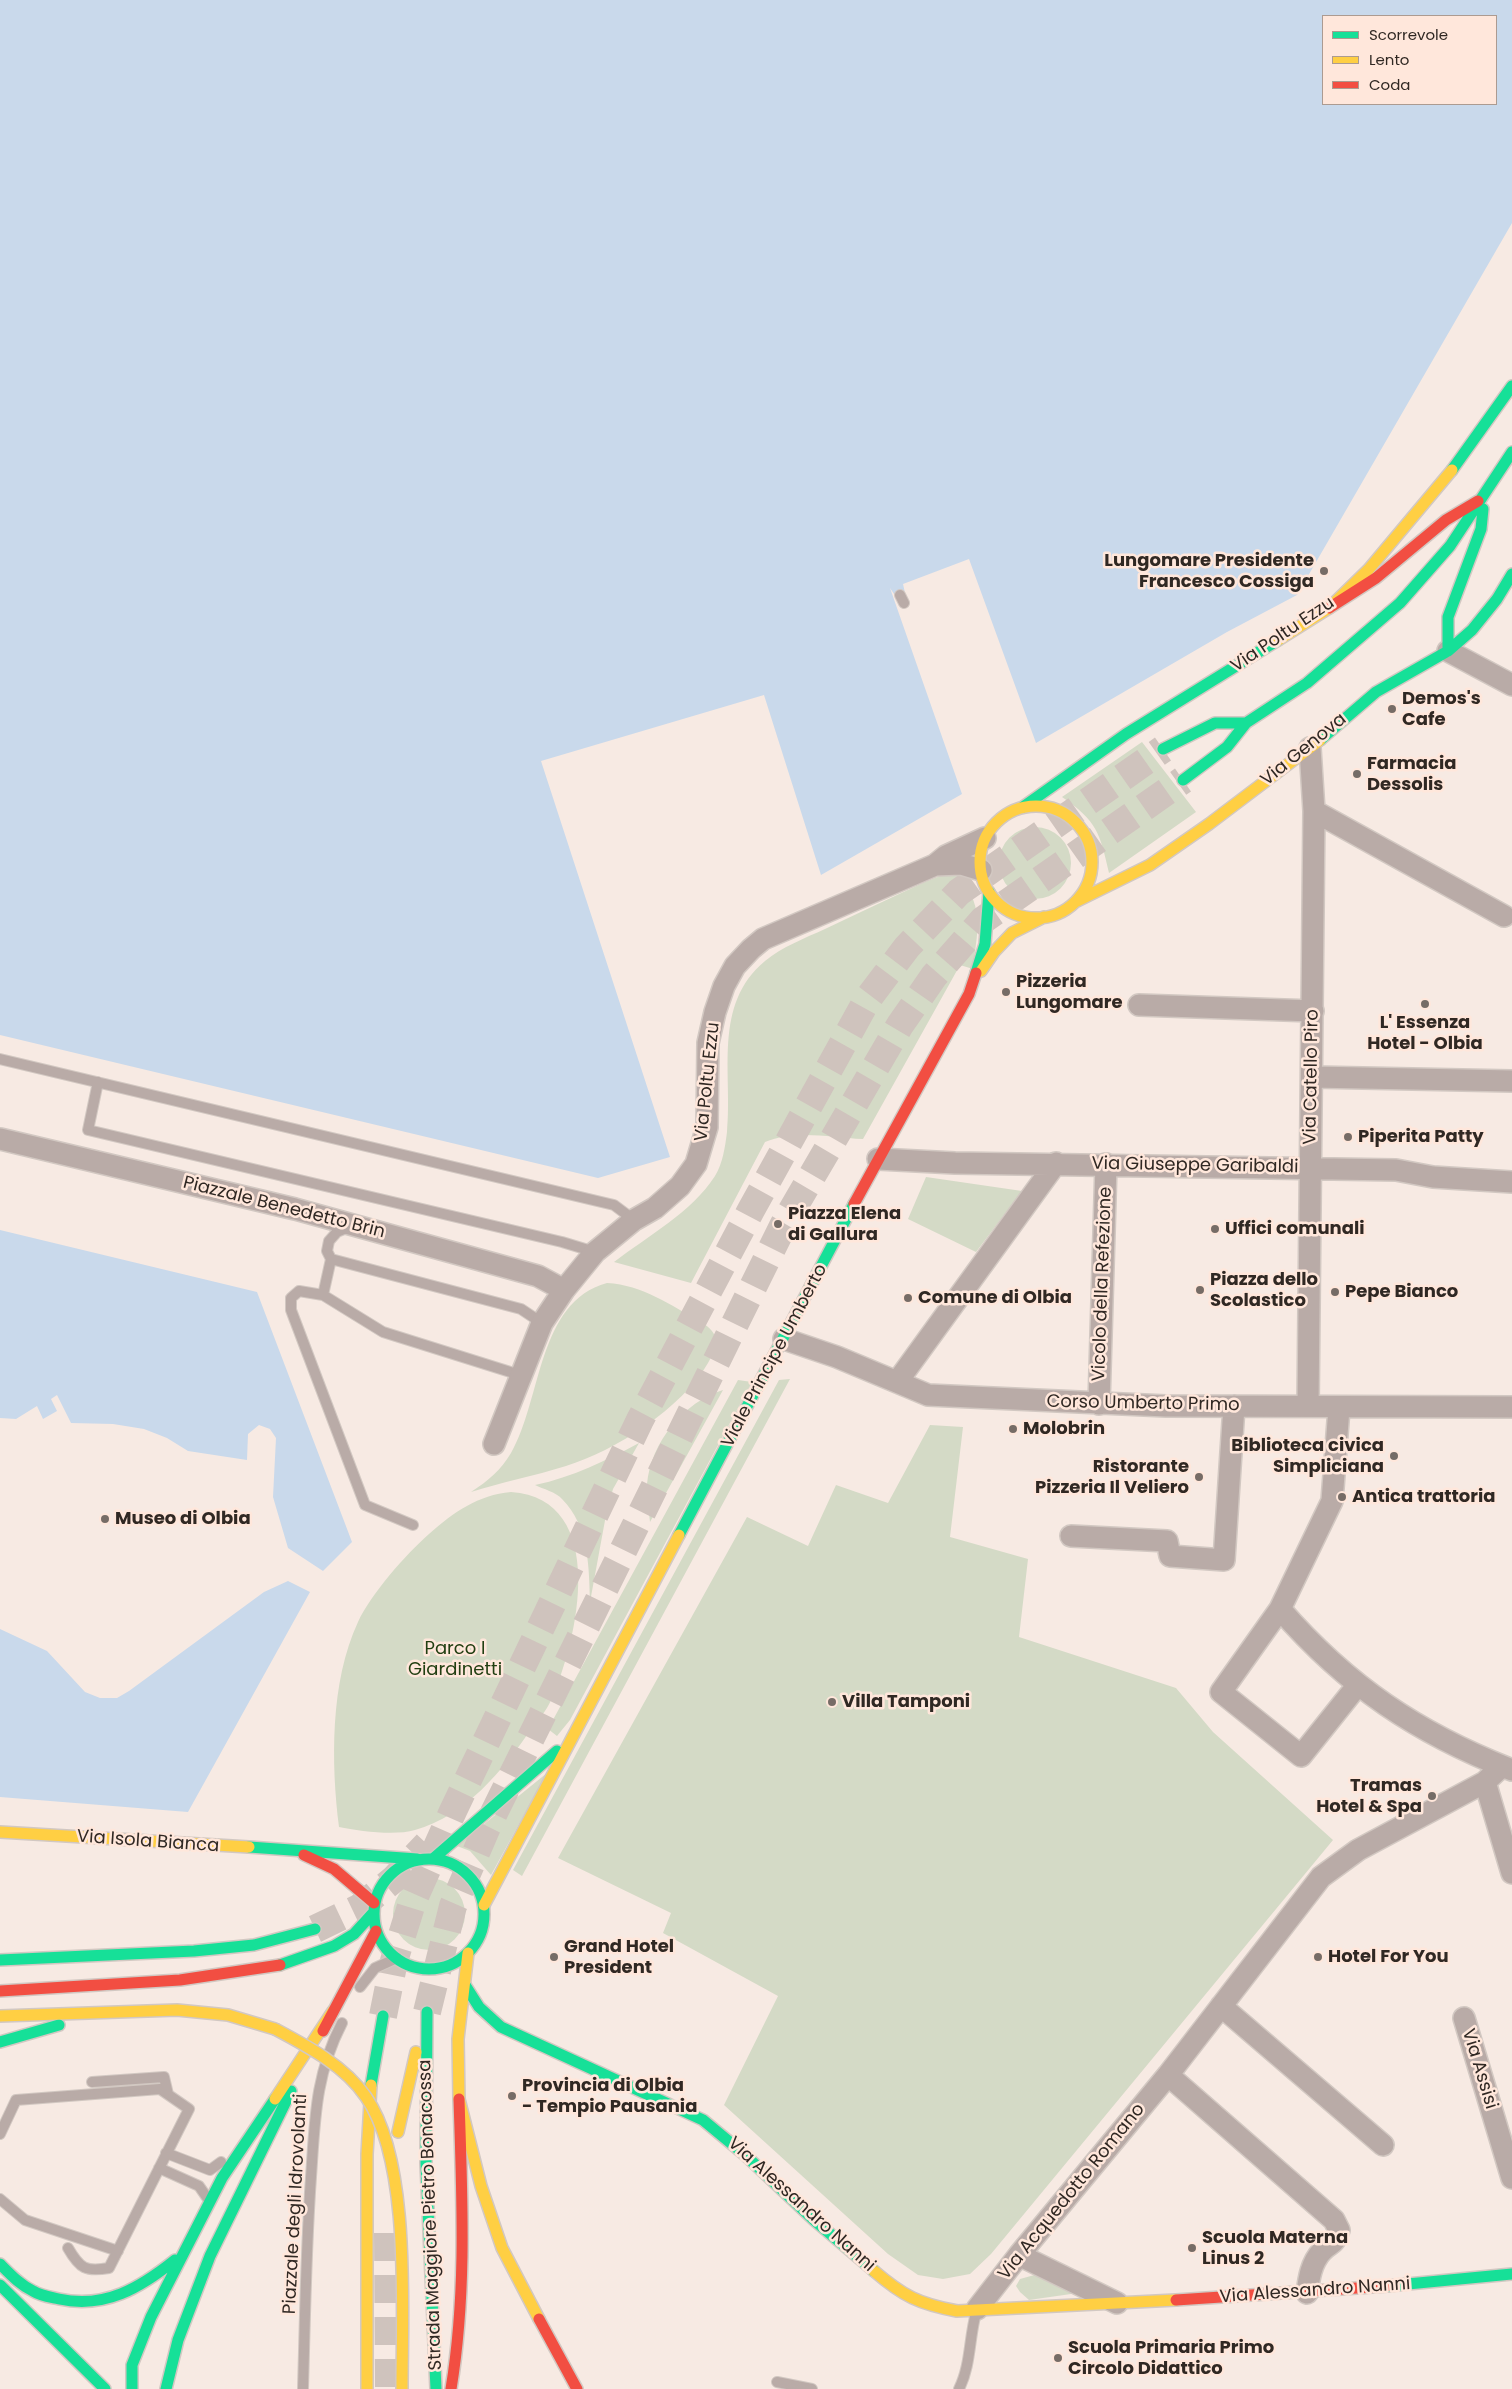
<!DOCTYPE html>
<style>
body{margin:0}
#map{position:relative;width:1512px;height:2389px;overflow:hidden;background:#f7eae3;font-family:Poppins,sans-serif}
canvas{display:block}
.legend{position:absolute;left:1322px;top:15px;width:175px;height:90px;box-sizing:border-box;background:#ffe7db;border:1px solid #ac9b91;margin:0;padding:6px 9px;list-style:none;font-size:15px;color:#302823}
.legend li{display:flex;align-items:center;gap:10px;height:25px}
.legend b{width:25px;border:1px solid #ac9b91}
</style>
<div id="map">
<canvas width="1512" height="2389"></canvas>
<ul class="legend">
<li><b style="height:6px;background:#16e098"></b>Scorrevole</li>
<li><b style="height:6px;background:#ffcf43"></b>Lento</li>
<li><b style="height:6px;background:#f24e42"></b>Coda</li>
</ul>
</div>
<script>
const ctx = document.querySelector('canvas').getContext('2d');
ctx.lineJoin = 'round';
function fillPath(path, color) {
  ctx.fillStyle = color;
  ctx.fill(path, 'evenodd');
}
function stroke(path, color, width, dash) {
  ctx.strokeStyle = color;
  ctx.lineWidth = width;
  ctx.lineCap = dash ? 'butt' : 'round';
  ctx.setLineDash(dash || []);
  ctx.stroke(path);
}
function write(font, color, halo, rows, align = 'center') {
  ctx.font = font + ' Poppins,sans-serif';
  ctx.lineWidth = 5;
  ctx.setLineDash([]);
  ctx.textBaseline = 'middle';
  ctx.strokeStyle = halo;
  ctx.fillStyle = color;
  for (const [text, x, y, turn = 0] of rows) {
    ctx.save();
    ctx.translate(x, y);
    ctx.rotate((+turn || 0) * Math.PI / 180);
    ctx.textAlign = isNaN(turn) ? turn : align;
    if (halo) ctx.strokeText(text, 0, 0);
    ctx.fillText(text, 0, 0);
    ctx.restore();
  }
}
fillPath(new Path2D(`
 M1142 742 1196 812 1109 873C1100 833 1097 821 1062 797Z
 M999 863a36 36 0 1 1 72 0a36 36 0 1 1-72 0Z
 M953 875 961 877C985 912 977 930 973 969L960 965 863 1139C831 1138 796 1129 765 1142L691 1283 614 1262C648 1236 692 1212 715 1176 723 1163 725 1147 727 1132 733 1074 712 1005 765 961 782 947 805 938 825 929 858 913 891 898 925 882L940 876Z
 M926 1177 1022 1191 976 1252 908 1219Z
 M607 1283C643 1285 670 1305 701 1322 721 1334 718 1345 708 1363 682 1408 615 1451 566 1466 534 1476 502 1482 471 1492 488 1481 501 1470 511 1453 542 1400 537 1302 607 1283Z
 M790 1379 522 1876 513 1870 779 1380Z
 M738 1380 752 1382 570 1720 557 1736 548 1729Z
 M723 1390 650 1522C649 1510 646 1496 647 1484 651 1442 684 1402 723 1390Z
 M930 1425 963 1427 950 1537 1028 1559 1019 1637 1176 1688 1213 1732 1333 1840 991 2254 970 2274 943 2279 918 2275 888 2254 724 2105 778 1996 663 1933 671 1913 558 1858 747 1517 808 1546 836 1485 888 1503Z
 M639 1443 613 1489 606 1515 590 1602C589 1567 589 1526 562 1499 556 1492 543 1489 535 1485 573 1477 605 1461 639 1443Z
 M511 1492C610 1499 578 1641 551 1700 547 1710 538 1720 532 1728 502 1771 466 1816 415 1830 395 1836 359 1831 339 1827 331 1763 330 1682 358 1622 371 1594 406 1554 429 1534 454 1512 478 1495 511 1492Z
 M547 1773 491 1875 470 1851 457 1846Z
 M393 1914a36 36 0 1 1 72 0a36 36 0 1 1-72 0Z
 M1038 2274 1078 2293 1029 2300 1020 2292 1016 2286 1020 2279Z`), '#d4dac6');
fillPath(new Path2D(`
 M0 0H1512V223L1297 595 1227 632 1036 743 969 559 903 584 905 593 896 597 890 588 962 794 821 875 764 695 541 761 670 1157 598 1178 0 1035ZM1323 16H1496V104H1323Z
 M0 1230 257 1292 352 1542 323 1571 288 1548 273 1497 276 1438 270 1429 259 1425 248 1434 247 1460 188 1451 167 1438 144 1429 113 1424 71 1423 57 1395 51 1399 57 1411 43 1419 37 1406 16 1419 0 1418Z
 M288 1581 310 1592 188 1812 0 1797V1629L47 1651 85 1692 100 1698H117L129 1691 264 1592Z`), '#c9d9eb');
stroke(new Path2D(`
 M315 1929 359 1908 394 1879 427 1844
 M427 2012 453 1906 487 1827 784 1224 900 1025 934 976 983 920 1183 780
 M383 2016 394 1961 412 1903 453 1811 640 1420 751 1210 867 1000 907 947 959 892 1163 749
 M388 2233 389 2389`), '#cfc3bd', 28, [28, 14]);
const lane = new Path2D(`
 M900 595 904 603
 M0 1059 614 1205 634 1220
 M98 1082 88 1130 562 1242 595 1252
 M331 1259 521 1309 542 1323
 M323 1295 331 1259 327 1251 329 1241 337 1232 349 1227
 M413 1525 365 1505 291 1310V1298L299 1291 323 1295 383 1332 520 1375
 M360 1987 375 1968 397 1958
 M92 2082 164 2077 168 2094
 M0 2134 16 2100 160 2089 189 2109 109 2268C86 2272 80 2269 68 2248
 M166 2153 210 2170 221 2162
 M159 2168 199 2186 208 2199
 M0 2199 25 2220 118 2251
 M777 2382 812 2389
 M303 2389C305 2318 306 2247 311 2177 315 2120 315 2075 342 2023
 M959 2389C971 2365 969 2338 976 2313`);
const street = new Path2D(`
 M1448 651 1512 685
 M1314 811 1504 916
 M935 865 961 864 981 870
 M1139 1005 1313 1011
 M1313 1077 1512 1081
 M0 1139 295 1209 538 1276 564 1290
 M878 1159 955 1163 1396 1170 1433 1177 1512 1182
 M784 1339 837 1357 928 1395 1166 1406 1512 1407
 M897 1382 1056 1163
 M1099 1404 1106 1164
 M1308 1406 1314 811 1310 748
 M1339 1408 1332 1501 1280 1609C1347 1686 1417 1733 1512 1770
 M494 1444 542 1323 564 1290 595 1252 634 1220 655 1208 680 1186 696 1164 707 1127 708 1043 715 1012 724 986 735 966 751 949 763 939 935 865 946 856 985 838
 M1071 1536 1167 1541 1170 1556 1224 1560 1234 1406
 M1280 1609 1221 1692 1301 1756 1357 1686
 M1485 1782 1512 1873
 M1221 2006 1383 2145
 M1464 2018 1512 2178
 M1168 2075 1334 2220 1339 2230C1333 2247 1332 2241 1322 2251 1311 2263 1309 2278 1307 2293
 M1019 2255 1117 2303
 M977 2309 1019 2255 1168 2075 1321 1877 1358 1850 1485 1782 1502 1766`);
const fast = new Path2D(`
 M1452 470 1512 386
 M1448 651V617L1481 529 1483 509
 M1320 740 1376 692 1448 651 1472 630 1497 599 1512 574
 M1163 749 1215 723H1246
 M1183 780 1227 747 1246 723 1307 683 1400 603 1450 546 1512 452
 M1023 807 1126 734 1278 640
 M976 973 985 944 989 892
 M679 1535 854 1204
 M249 1847 417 1859
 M434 1858 557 1751
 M374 1914a55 55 0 1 1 110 0a55 55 0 1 1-110 0Z
 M0 1960 194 1951 254 1945 315 1929
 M280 1965 334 1946 354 1934 373 1913
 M465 1985 479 2007 501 2027 703 2120 744 2154 814 2220 874 2271
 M427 2012 426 2163 436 2389
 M0 2042 59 2025
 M371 2085 383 2016
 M0 2264C10 2274 20 2285 33 2291 41 2296 50 2297 59 2299 105 2309 140 2288 175 2260
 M0 2285 105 2389
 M1387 2286 1512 2274
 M132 2389V2365L151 2317 222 2178 275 2099
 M166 2389 178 2340 210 2256 291 2091`);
const slow = new Path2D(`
 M1278 640 1329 608 1369 569 1452 470
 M980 862a56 56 0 1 1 112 0a56 56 0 1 1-112 0Z
 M1075 902 1150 865 1209 824 1320 740
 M981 971 994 952 1012 933 1044 917
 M0 1832 249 1847
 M484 1905 679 1535
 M468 1953 458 2039 459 2099 481 2186 502 2248 539 2319
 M0 2016 177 2010 228 2015 275 2029
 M275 2099 333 2011
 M398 2132 416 2052
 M874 2271C903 2296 919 2304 957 2311L1176 2300
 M367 2389V2154L371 2085`);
const jam = new Path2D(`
 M1329 608 1376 578 1446 520 1478 501
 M854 1204 969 994 976 973
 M304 1855 334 1869 374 1903
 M0 1991 180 1980 280 1965
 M323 2031 376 1931
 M1176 2300 1387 2286
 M539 2319 577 2389
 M451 2389C467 2292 462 2196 459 2099`);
stroke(lane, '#d2c8c2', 12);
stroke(street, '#d2c8c2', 24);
stroke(fast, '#d2c8c2', 14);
stroke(slow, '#d2c8c2', 14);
stroke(jam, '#d2c8c2', 14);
stroke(lane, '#b9aba7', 10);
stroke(street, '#b9aba7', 21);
stroke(fast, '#16e098', 11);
stroke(slow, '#ffcf43', 11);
stroke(jam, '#f24e42', 11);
const slowBridge = new Path2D(`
 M275 2029C307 2046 345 2066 366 2097 411 2161 402 2311 402 2389`);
stroke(slowBridge, '#d2c8c2', 14, []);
stroke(slowBridge, '#ffcf43', 11);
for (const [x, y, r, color] of [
 [1324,571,5,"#766c66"],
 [1392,709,5,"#766c66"],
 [1357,774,5,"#766c66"],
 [1006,992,5,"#766c66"],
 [1425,1004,5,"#766c66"],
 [1348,1137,5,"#766c66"],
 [778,1224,5,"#766c66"],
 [1215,1229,5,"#766c66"],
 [1200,1290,5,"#766c66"],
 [1335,1292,5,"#766c66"],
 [908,1298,5,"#766c66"],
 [1013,1429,5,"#766c66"],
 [1394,1456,5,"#766c66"],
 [1199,1477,5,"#766c66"],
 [1342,1497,5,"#766c66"],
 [105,1519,5,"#766c66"],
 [832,1702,5,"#766c66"],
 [1432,1796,5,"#766c66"],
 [554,1957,5,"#766c66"],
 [1318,1957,5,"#766c66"],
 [512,2096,5,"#766c66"],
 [1192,2248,5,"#766c66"],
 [1058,2358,5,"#766c66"]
]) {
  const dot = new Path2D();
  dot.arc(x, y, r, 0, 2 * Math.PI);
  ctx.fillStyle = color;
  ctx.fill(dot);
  stroke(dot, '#ffe7db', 2);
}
write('bold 18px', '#302823', '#ffe7db', [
 ["Lungomare Presidente",1314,561,"right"],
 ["Francesco Cossiga",1314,582,"right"],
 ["Demos's",1402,699],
 ["Cafe",1402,720],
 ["Farmacia",1367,764],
 ["Dessolis",1367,785],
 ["Pizzeria",1016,982],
 ["Lungomare",1016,1003],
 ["L' Essenza",1425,1023,"center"],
 ["Hotel - Olbia",1425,1044,"center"],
 ["Piperita Patty",1358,1137],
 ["Piazza Elena",788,1214],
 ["di Gallura",788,1235],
 ["Uffici comunali",1225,1229],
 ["Piazza dello",1210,1280],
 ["Scolastico",1210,1301],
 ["Pepe Bianco",1345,1292],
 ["Comune di Olbia",918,1298],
 ["Molobrin",1023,1429],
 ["Biblioteca civica",1384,1446,"right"],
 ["Simpliciana",1384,1467,"right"],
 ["Ristorante",1189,1467,"right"],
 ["Pizzeria Il Veliero",1189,1488,"right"],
 ["Antica trattoria",1352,1497],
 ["Museo di Olbia",115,1519],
 ["Villa Tamponi",842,1702],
 ["Tramas",1422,1786,"right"],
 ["Hotel & Spa",1422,1807,"right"],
 ["Grand Hotel",564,1947],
 ["President",564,1968],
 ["Hotel For You",1328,1957],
 ["Provincia di Olbia",522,2086],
 ["- Tempio Pausania",522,2107],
 ["Scuola Materna",1202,2238],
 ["Linus 2",1202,2259],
 ["Scuola Primaria Primo",1068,2348],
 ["Circolo Didattico",1068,2369]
], 'left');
write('18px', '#302823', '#ffe7db', [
 ["Via Poltu Ezzu",1283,635,-34],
 ["Via Genova",1304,750,-39],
 ["Via Catello Piro",1312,1077,-89],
 ["Via Poltu Ezzu",708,1082,-84],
 ["Via Giuseppe Garibaldi",1195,1166,1],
 ["Piazzale Benedetto Brin",284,1208,14],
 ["Vicolo della Refezione",1103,1284,-88],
 ["Viale Principe Umberto",775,1356,-62],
 ["Corso Umberto Primo",1143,1404,1],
 ["Via Isola Bianca",148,1842,4],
 ["Via Assisi",1479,2069,73],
 ["Via Acquedotto Romano",1072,2192,-51],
 ["Piazzale degli Idrovolanti",296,2204,-87],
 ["Via Alessandro Nanni",801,2205,42],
 ["Strada Maggiore Pietro Bonacossa",431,2215,-92],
 ["Via Alessandro Nanni",1315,2291,-4]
]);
write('18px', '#223f12', '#ffe7db', [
 ["Parco I",455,1649],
 ["Giardinetti",455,1670]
]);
</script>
